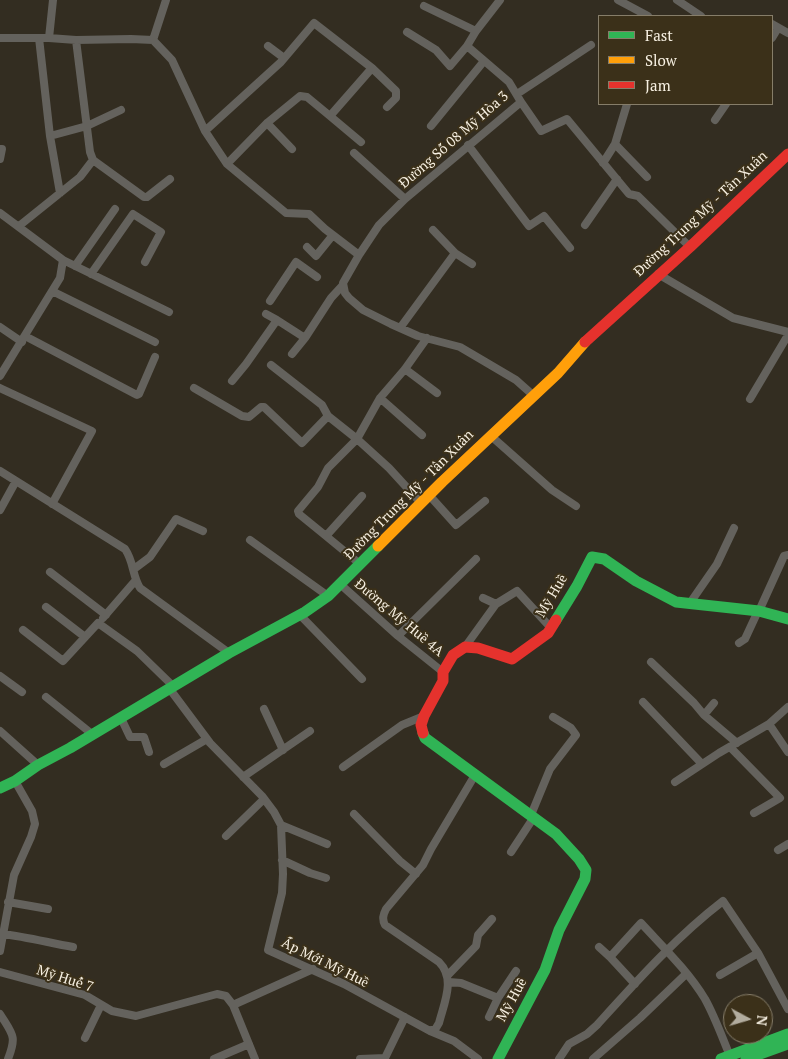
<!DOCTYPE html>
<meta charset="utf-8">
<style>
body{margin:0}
#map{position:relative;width:788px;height:1059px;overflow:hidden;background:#332d21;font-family:"PT Serif",serif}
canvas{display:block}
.legend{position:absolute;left:598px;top:15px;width:175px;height:90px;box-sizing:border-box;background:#3b3019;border:1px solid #867d69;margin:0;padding:6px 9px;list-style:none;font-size:15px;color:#f7f0e2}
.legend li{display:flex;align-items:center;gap:10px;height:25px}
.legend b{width:25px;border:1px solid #867d69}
.north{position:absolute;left:723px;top:994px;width:50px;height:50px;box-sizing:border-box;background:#3b3019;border:1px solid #867d69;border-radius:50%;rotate:96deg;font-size:14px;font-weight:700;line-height:20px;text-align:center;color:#f7f0e2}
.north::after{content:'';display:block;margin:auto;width:18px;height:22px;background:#b2ac9e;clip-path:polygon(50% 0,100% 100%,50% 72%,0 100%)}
</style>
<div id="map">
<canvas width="788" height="1059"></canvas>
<ul class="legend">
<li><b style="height:6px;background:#30b455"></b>Fast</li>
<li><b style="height:6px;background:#ff9f0a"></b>Slow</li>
<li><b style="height:6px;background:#e5322d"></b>Jam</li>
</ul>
<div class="north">N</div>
</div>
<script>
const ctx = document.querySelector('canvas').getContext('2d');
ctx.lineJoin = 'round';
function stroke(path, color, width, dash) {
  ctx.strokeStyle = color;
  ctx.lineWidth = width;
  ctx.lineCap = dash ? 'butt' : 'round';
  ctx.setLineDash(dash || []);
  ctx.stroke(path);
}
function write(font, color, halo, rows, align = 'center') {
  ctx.font = font + ' "PT Serif",serif';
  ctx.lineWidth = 4;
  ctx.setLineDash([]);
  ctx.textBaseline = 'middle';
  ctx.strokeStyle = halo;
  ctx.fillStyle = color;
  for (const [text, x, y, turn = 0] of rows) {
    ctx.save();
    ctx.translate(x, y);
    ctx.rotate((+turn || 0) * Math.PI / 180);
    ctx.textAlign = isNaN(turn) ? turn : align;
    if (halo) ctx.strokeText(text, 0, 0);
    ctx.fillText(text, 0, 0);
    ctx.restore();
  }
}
stroke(new Path2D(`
 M618 0 648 16
 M677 0 701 16
 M424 6 476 31
 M772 24 788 33
 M407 32 436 50 450 66 467 46
 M0 38H49L76 40 131 39 153 40 172 60 205 131 227 164 286 213 309 214 325 229 359 255 343 283 345 293 349 298 363 310 391 324 418 336 460 347 516 380 534 396
 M39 38 50 136 60 193
 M49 38 53 0
 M772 38 778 28
 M153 40 166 0
 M268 46 284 58
 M517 94 591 45
 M521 102 541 131 567 119 629 194 638 196 690 247
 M715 120 726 104
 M267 123 292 149
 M431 126 484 61
 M205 131 281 62 314 23 372 68 396 91V98L387 107
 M50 136 87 126 121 110
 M361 142 330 116 372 68
 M615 144 647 177
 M468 145 529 226 544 216 570 248
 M0 149H2L0 159
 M354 153 405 199
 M93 160 144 197H147L170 179
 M603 163 615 144 627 104
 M227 164 267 123 300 96 307 97 330 116
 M0 213 63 260 60 278 0 376
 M585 225 617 179
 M19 226 80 177 93 160 90 152 76 40
 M307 247 316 256 333 235
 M455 253 472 264
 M359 255 379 225 405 199 521 102 509 82 467 46 476 31 500 0
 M63 260 169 312
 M75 266 115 209
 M91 274 133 214 161 232 145 262
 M658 274 733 318 788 332
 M52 291 155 342
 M270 301 296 262 317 277
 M266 314 277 320
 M0 327 22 342
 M400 328 455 253 433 230
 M25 336 137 395 139 394 155 357
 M292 354 305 338
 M271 365 322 405 328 416
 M405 369 437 393
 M232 381 246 364 277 320 305 338 331 298 343 285
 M0 388 92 431 52 504
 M194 388 242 416 249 417 261 407H264L302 443 328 416 357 439 328 468 318 487 298 511 299 514 326 536 362 496
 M380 398 422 435
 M750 399 788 335
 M491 436 552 490 576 506
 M0 471 125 549C134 562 132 575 140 588L229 653
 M429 495 456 525 485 501
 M421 503 389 468 357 439 380 398 405 369 427 338
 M0 510 16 481
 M326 536 360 564
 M250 540 328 596
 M134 569 150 557 176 519 203 531
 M50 572 106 615
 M340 584 398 636 443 672
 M483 598 496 604 517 591 551 628
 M690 603 717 564 734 528
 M46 607 85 637
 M759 611 784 556 788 555
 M300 615 362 679
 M103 618 135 581
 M23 630 63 661 98 623 137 651 173 686
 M398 636 476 559
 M739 643 745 639 758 611
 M465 647 496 604
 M651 662 694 703 704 715
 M0 676 22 692
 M169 688 210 743 262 796 274 812 281 825 283 874 282 893 268 950 344 984 430 1031 454 1041 478 1059
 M46 697 92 734
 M643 702 702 764
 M714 703 704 715 737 743
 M264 709 283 750
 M121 718 130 737H144L149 752
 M769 724 788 752
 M0 731 38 765
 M730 747 780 798 754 813
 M164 764 207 739
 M343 767 402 725 424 716
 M243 777 310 731
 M675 782 719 753 769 724 788 707
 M354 814 400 861 416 874
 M531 815 550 769 576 735 571 728 553 717
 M281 825 327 844
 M226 836 264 799
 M778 850 788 844
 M511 852 534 817
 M282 860 310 873 326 878
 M8 902 48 909
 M3 934C27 937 50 943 73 947
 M599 947 610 957
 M0 951 14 875 31 837 35 824 32 811 15 781
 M0 972 85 995 112 1011 136 1016 217 994 226 996 233 1005 255 1059
 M448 975 476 946 478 935 492 919
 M720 975 758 953
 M449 982 461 983 498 998 516 971
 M635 984 610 957 641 923C663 947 688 971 705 999 715 1017 722 1037 730 1056
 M233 1005 313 969
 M0 1014C13 1035 17 1036 8 1059
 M489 1017 498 998
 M430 1031 436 1028 439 1023C444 1003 456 979 439 962L385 925C382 919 383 915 386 909L423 865 431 849 475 775
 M85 1038 101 1005
 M214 1059 249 1044
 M360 1059 385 1058 405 1017
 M559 1059 569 1044 587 1034 597 1025C636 982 676 937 723 901L758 953 788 1009
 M593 1059 640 1018 686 974`), '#64625d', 8);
stroke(new Path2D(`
 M556 620 577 586 592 557 604 559 636 581 676 602 759 611 788 619
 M423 733 425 738 556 834 579 859 586 870 585 879 559 930 545 970 498 1059
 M0 788 15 781 38 765 70 748 229 653 305 612 328 596 378 546
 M721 1059 788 1034
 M746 1059 788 1044`), '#30b455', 11);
stroke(new Path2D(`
 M378 546 442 482 558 373 585 342`), '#ff9f0a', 11);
stroke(new Path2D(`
 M585 342 690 247 788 154
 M423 733 421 725 424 716 443 681V672L453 655 465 647 478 648 512 659 548 633 556 620`), '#e5322d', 11);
write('14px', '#f7f0e2', '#3b3019', [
 ["Đường Số 08 Mỹ Hòa 3",454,140,-41],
 ["Đường Trung Mỹ - Tân Xuân",701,214,-43],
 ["Đường Trung Mỹ - Tân Xuân",409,495,-45],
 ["Mỹ Huề",552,596,-59],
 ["Đường Mỹ Huề 4A",399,618,40],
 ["Ấp Mới Mỹ Huề",325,963,26],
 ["Mỹ Huế 7",65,979,18],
 ["Mỹ Huề",512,1000,-61]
]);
</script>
